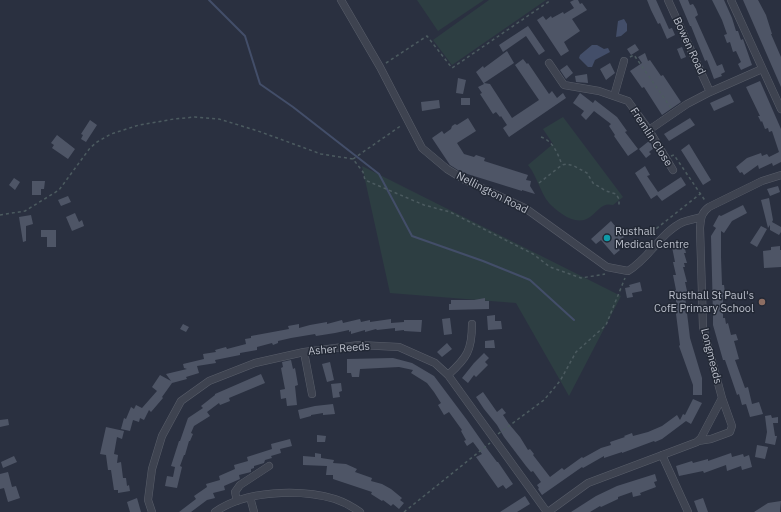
<!DOCTYPE html>
<style>
body{margin:0}
canvas{display:block;background:#2a3040}
</style>
<canvas width="781" height="512"></canvas>
<script>
const ctx = document.querySelector('canvas').getContext('2d');
ctx.lineJoin = 'round';
function fillPath(path, color) {
  ctx.fillStyle = color;
  ctx.fill(path, 'evenodd');
}
function stroke(path, color, width, dash) {
  ctx.strokeStyle = color;
  ctx.lineWidth = width;
  ctx.lineCap = dash ? 'butt' : 'round';
  ctx.setLineDash(dash || []);
  ctx.stroke(path);
}
function write(font, color, halo, rows, align = 'center') {
  ctx.font = font + ' "IBM Plex Sans",sans-serif';
  ctx.lineWidth = 3;
  ctx.setLineDash([]);
  ctx.textBaseline = 'middle';
  ctx.strokeStyle = halo;
  ctx.fillStyle = color;
  for (const [text, x, y, turn = 0] of rows) {
    ctx.save();
    ctx.translate(x, y);
    ctx.rotate((+turn || 0) * Math.PI / 180);
    ctx.textAlign = isNaN(turn) ? turn : align;
    if (halo) ctx.strokeText(text, 0, 0);
    ctx.fillText(text, 0, 0);
    ctx.restore();
  }
}
fillPath(new Path2D(`
 M417 0H484L438 31Z
 M489 0H546L452 65 433 40Z
 M563 117 623 197 613 205C602 202 597 212 590 217 576 227 559 213 549 203 540 192 537 176 528 165L553 144 543 129Z
 M362 166 621 296 569 396 516 303 390 293Z`), '#2d3e42');
fillPath(new Path2D(`
 M624 19 627 24V31L621 36 616 37 618 21Z
 M592 45H597L604 49 608 48 610 52 595 60 592 67H588L579 58 580 55Z`), '#434e69');
stroke(new Path2D(`
 M209 0 245 36 260 84 293 107 379 174 412 236 483 261 530 280 574 320`), '#434e69', 2);
fillPath(new Path2D(`
 M574 0H578L580 4 582 3 587 10 572 19 580 31 564 42 569 51 561 56 537 20 543 16 546 20 551 16 552 18 563 12 564 14 574 8 570 2Z
 M647 0H656L669 29 672 28 675 35 667 39 660 23 658 24 651 10Z
 M679 0H688L690 5 693 4 696 9 698 15 695 17 717 66 722 64 725 72 721 74 722 76 714 79 707 60 705 61 691 26H690Z
 M712 0H724L732 18 736 31H738L741 40 743 39 752 65 741 70 738 64 741 62 736 51 733 52 730 42 727 43 724 35 727 34 722 20Z
 M743 0H758L766 15 772 34H771L781 57V87Z
 M528 26 545 51 539 55 526 36 503 52 499 45Z
 M635 44 639 50 631 55 627 49Z
 M682 47 686 57 681 59 677 49Z
 M507 51 514 63 484 83 490 84 512 118 539 100 515 65 523 59 527 64 528 63 549 94 552 91 557 98 563 93 566 98 509 137 503 128 507 125 501 116 500 117 496 112 493 114 480 94 482 93 478 87 484 84 476 72 483 66 484 68Z
 M645 53 648 61 650 60 661 76 663 75 681 102 662 115 644 87 642 88 630 71 642 63 638 57Z
 M610 63 615 73 606 80 600 69Z
 M567 65 573 73 566 79 560 70Z
 M587 74 588 83 576 82 575 76Z
 M458 78 466 80 463 94 456 93Z
 M760 81 781 129V162L773 166 772 163 759 169 758 165 744 175 742 172 740 173 736 167 747 158 761 153 762 156 767 154 769 157 779 152 772 131 769 132 768 128 765 129 762 121 761 122 758 116H760L746 87Z
 M580 93 593 103 595 100 617 117 627 131 625 132 638 149 628 156 614 136 615 135 609 126 611 124 594 111 586 120 581 115 584 111 573 103Z
 M730 94 734 102 714 111 710 103Z
 M461 98H470V105H461Z
 M439 100 440 108 422 111 421 102Z
 M468 118 476 131 457 143 464 154 474 157 476 155 485 158 484 161 528 175 526 180 531 181 530 186 535 194 522 190V191L461 172 450 165 432 138 442 131 444 134 451 129 452 126 455 124 457 125Z
 M690 118 695 125 669 141 664 134Z
 M90 120 97 125 86 142 81 139 83 135 81 134Z
 M57 135 75 149 68 159 52 148 54 145 51 143Z
 M649 141 654 148 649 152 651 154 646 158 639 149Z
 M689 144 711 180 703 185 681 150Z
 M645 166 650 175 647 176 658 192 681 177 686 185 662 201 657 195 651 199 635 173Z
 M14 178 20 182 15 190 9 185Z
 M32 181H45L44 189H41V195H32Z
 M778 186 780 192 770 196 767 189Z
 M68 196 71 202 61 206 58 200Z
 M769 198 773 220 772 222 781 227V232L779 235 770 230V225L768 228 761 200Z
 M743 205 747 213 732 221 724 233 721 231V257L722 285H724L725 293H723V318H725L726 324 728 323 731 335 736 334 738 340 734 341 739 359 735 360 745 388 748 387 752 404 759 402 763 414 750 417 746 404 742 405 739 394 737 395 725 360H723L713 325V314L711 236 716 228 713 226 719 215 721 216Z
 M75 213 79 222 82 220 84 226 72 231 66 217Z
 M31 215 33 224 26 226V241L23 242 19 217Z
 M611 221 624 237 615 245 620 250 614 255 601 240 596 244 591 239Z
 M761 226 767 229 757 247 750 243Z
 M41 230H56V247H47V237H41Z
 M683 241 686 253H684L687 263H684L685 267H683L687 282H685L687 291 685 292V296L690 338 702 378V395H693V385L679 346 680 345 675 306H677L674 291 676 290 673 275H676L673 262H675L672 247 677 246 676 243Z
 M780 246V250H781V267L764 268 763 251 771 250V247Z
 M640 282 642 291 632 293 633 297 627 298 625 288 630 287 629 285Z
 M485 298V301H489V309L449 310V304H451V300H474Z
 M495 315V321H501L502 329 488 330 487 316Z
 M450 318 452 334 444 335 442 319Z
 M360 319 361 322 370 320V322L391 319V323L404 322V320H422L421 332 404 331V330L395 331V328L377 330 376 329 365 332V330L351 334V331L349 332V330L335 333 316 336 315 334 291 338 278 341V343L273 345 272 343 257 347V350L240 353V355L215 360 216 363 197 366 199 373 186 377 187 379 172 383 162 397 163 398 151 412 149 410 144 420 140 418 139 422 133 420 130 431 121 429 124 418 126 419 131 407 134 409 136 405 142 408 157 391 152 387 160 375 171 381 166 374 187 369 184 368 183 364 204 359 203 354 216 352 215 350 226 347 227 349 246 344 245 339 251 338V336L289 329 288 326 299 324V328L310 325 327 322V324L342 320 343 323Z
 M183 324 189 327 186 332 180 329Z
 M494 340 495 348H485V341Z
 M447 343 452 349 442 357 437 352Z
 M484 353 489 358 485 362 488 365 476 377 474 375 468 383 462 378 474 363Z
 M393 358 412 363 434 376 467 420 488 450 497 462H498L513 484 506 489 503 485 498 488 476 457 482 454 473 442 467 446 464 441 466 440 461 431 462 430 449 412 444 415 438 405 441 403 434 392 427 383 411 373 413 370 399 367 360 369 359 377H352L351 373H347V359Z
 M291 360 293 369 295 368 298 385 295 386 297 405 287 406 286 398 281 399 280 390 285 389 281 368 283 367 282 362Z
 M330 362 334 380 327 382 322 364Z
 M261 374 265 383 229 398 230 401 220 405 219 403 207 412 210 416 194 426 191 433 193 434 190 441H189L185 455H184L180 466 182 467 177 488 165 486 167 476 173 477 175 467 171 466 179 441H180L188 418 203 408 201 406 215 395V394Z
 M341 383 342 391 339 392 340 397 333 398 331 384Z
 M483 392 497 412 502 408 506 413 503 415 509 424 520 437 528 450 530 449 534 454 533 455 550 477 562 468 564 470 582 457 583 458 601 448 611 445 610 442 625 437 624 436 632 433 633 436 648 432 662 426 677 415 680 420 683 414 685 415 693 399 702 403 691 424 686 421 662 439 655 442 654 441 622 453V452L604 458V456L583 468 582 467 542 495 538 489 539 488 537 485 541 482 533 471 531 472 526 466 504 437 497 425 484 409 476 397Z
 M333 404 335 414 323 415V413L311 415V416L300 419 298 410 315 406Z
 M771 415 772 418 778 417V423H773L775 436H777L775 445 765 443 767 432 765 416Z
 M8 419 9 425 0 427V420Z
 M106 427 124 431 122 439 117 437 114 454 118 455 117 463 121 462 123 478H126L127 486 129 485 130 491 118 493V490H114L111 470H108L106 455 100 454Z
 M317 435 326 436 325 442H317Z
 M290 439 292 446 280 449 281 453 271 456 272 458 265 460 264 463 254 466V468L251 469V472L239 475 240 479 224 486 225 490 213 493 215 498 207 500 191 512H179L196 499 194 496 207 487 206 484 220 480 219 476 235 469 234 465 248 461 247 457 272 449 271 444Z
 M757 445 768 447 765 459 755 457Z
 M315 453 321 454V458L334 460 333 463 346 464 357 469 355 472 372 478 371 481 382 484 391 489 402 498 400 500 404 503 399 509 393 504 391 506 383 500 382 501 371 494 372 492 333 479V475H326L327 466 303 465V456L315 457Z
 M731 453 732 457 743 454 744 457 749 455 752 467 742 470 741 466 727 471 726 465 704 473 703 471 679 476 676 466 692 461 693 463 708 459V461Z
 M14 456 17 462 3 468 1 462Z
 M8 472 12 487 16 486 20 498 8 502 4 488 0 489V474Z
 M655 474 657 481 654 482 656 487 640 493 641 495 633 497 632 492 618 497V499L601 507 600 506 590 512H571L596 496 617 486Z
 M525 496 530 504 517 512H500Z
 M137 498 141 512H130L127 502Z
 M703 498 708 512H698L694 501Z
 M781 501 780 512H754L768 503Z`), '#4e5566');
const minor = new Path2D(`
 M341 0 380 67 422 148 447 169 465 180 525 208 607 267 628 271C649 259 661 232 683 222 689 220 695 219 701 217
 M668 0 710 92
 M731 0 781 109
 M549 63 564 85 599 91 628 101 649 130 673 170
 M614 96 624 61
 M649 130 687 104 710 92 762 69
 M304 352 312 394
 M448 375C467 358 472 350 472 324
 M698 441 711 439 730 432 732 426 722 398
 M662 455 688 512
 M250 497 254 512
 M237 501 235 492 240 485 269 466
 M152 512 148 500 152 469 162 436 181 401 209 381 255 363 304 352 359 345 399 347 435 363 448 375 547 512
 M215 512C246 490 300 489 335 499 344 502 353 507 360 512
 M548 512 588 483 697 442 701 438 722 398 703 327 700 228C701 218 701 213 709 207L762 181 781 175`);
stroke(minor, '#595e6a', 8);
stroke(new Path2D(`
 M630 57 634 55 671 108
 M386 63 427 36 452 68 551 0
 M541 137C553 141 558 154 562 165
 M671 156 674 155 706 202
 M353 159 402 125
 M539 183 562 165 567 164 574 166 587 173 593 183 606 191 616 194 619 199V206
 M0 215 25 211 59 190 90 148 97 142 111 134 139 125 174 119 195 117 219 119 258 131 321 154 353 159 363 172 365 180 424 205 450 212 533 254 550 267 581 278 605 274
 M647 236 700 194
 M498 434 544 400 560 381 576 352 606 325 625 278
 M404 512 490 443`), '#4c5b60', 1.5, [3, 3]);
stroke(minor, '#3e4350', 7);
for (const [x, y, r, color] of [
 [607,238,4,"#0f9aa8"],
 [762,302,4,"#8d6e63"]
]) {
  const dot = new Path2D();
  dot.arc(x, y, r, 0, 2 * Math.PI);
  ctx.fillStyle = color;
  ctx.fill(dot);
  stroke(dot, '#222835', 1.5);
}
write('11px', '#bbbfca', '#222835', [
 ["Bowen Road",689,46,65],
 ["Fremlin Close",651,137,57],
 ["Nellington Road",492,193,27],
 ["Asher Reeds",339,349,-5],
 ["Longmeads",711,356,76]
]);
write('11px', '#bbbfca', '#222835', [
 ["Rusthall",615,232],
 ["Medical Centre",615,245],
 ["Rusthall St Paul's",754,296,"right"],
 ["CofE Primary School",754,309,"right"]
], 'left');
</script>
